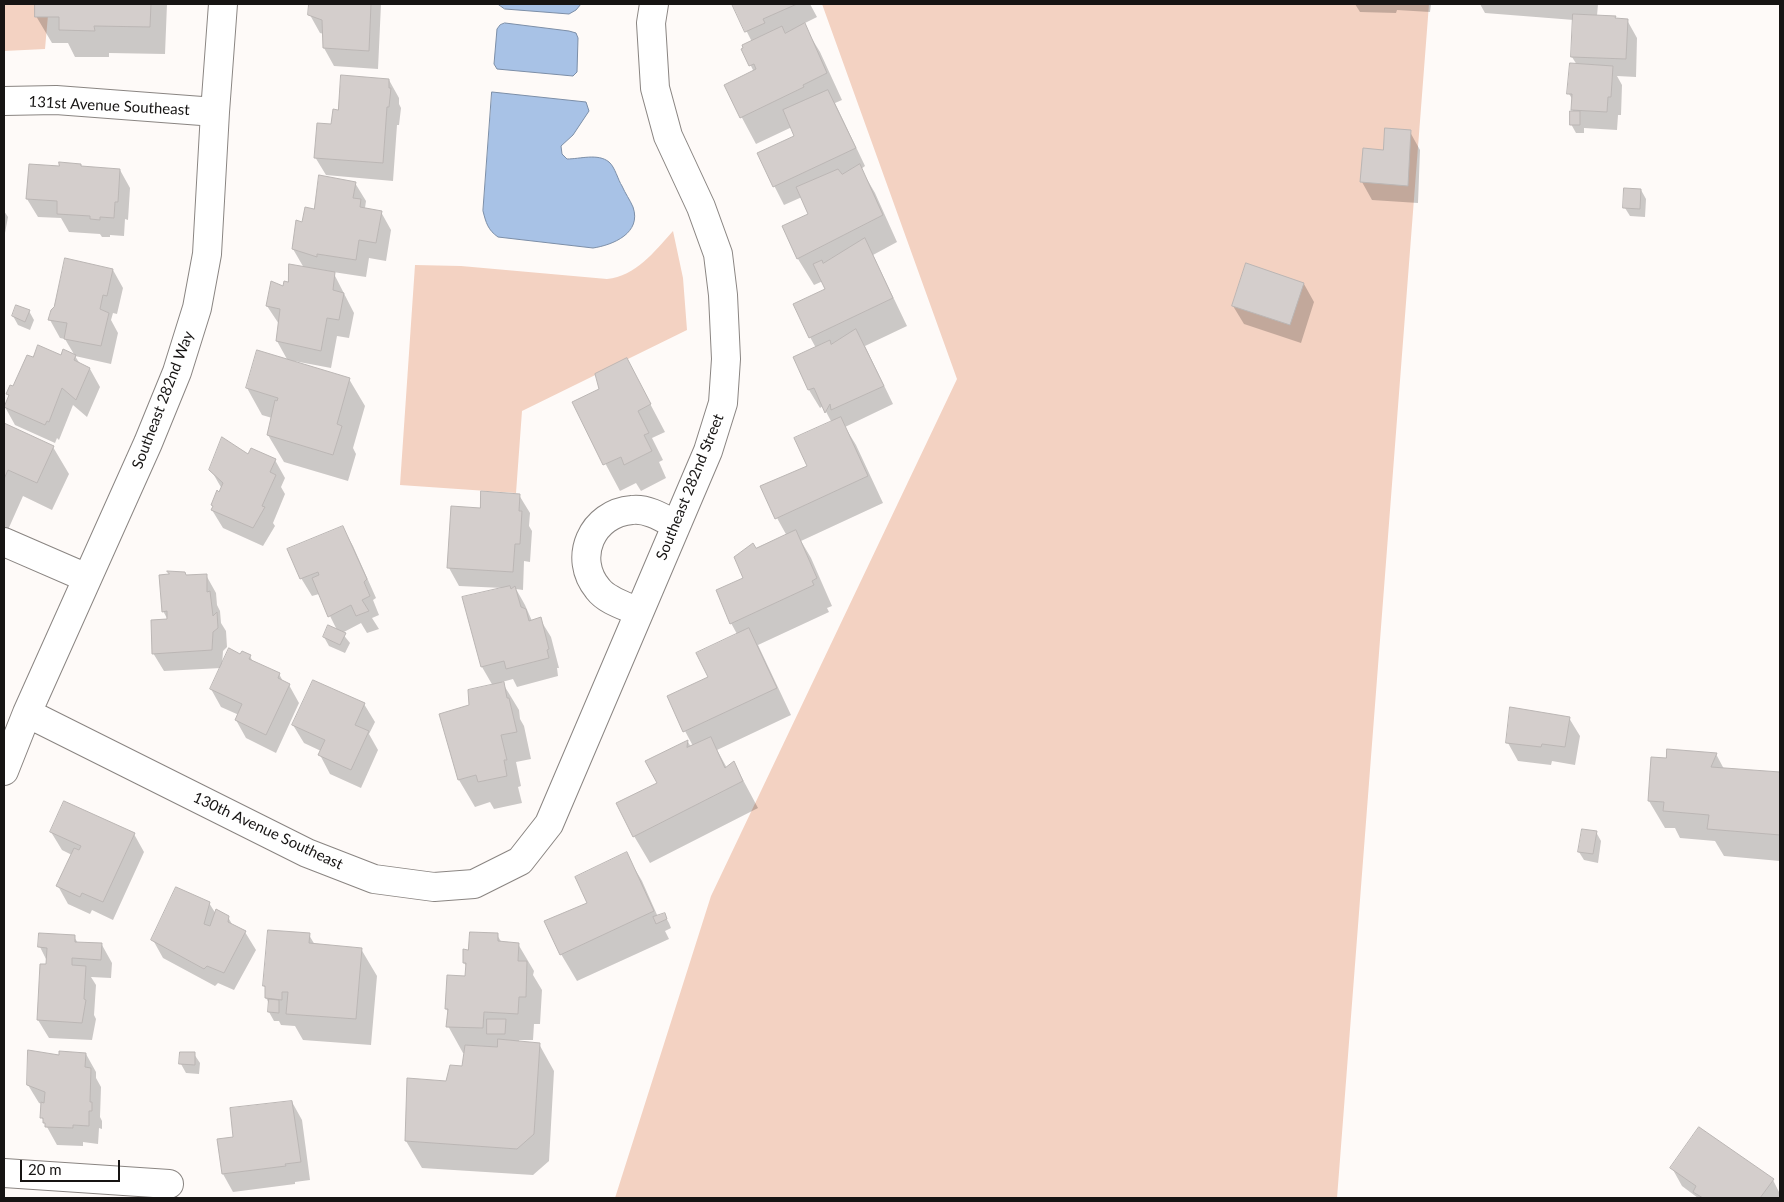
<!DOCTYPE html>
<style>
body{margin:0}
#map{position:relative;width:1784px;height:1202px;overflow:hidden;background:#fefaf8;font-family:Lato,sans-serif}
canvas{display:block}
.frame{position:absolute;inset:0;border:5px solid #161413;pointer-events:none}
.scale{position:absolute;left:20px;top:1160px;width:100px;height:22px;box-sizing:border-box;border:2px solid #161413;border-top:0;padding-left:6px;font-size:15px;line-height:18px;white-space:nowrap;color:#161413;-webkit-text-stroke:4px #fff;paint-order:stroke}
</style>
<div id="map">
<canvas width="1784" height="1202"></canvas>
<div class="frame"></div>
<div class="scale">20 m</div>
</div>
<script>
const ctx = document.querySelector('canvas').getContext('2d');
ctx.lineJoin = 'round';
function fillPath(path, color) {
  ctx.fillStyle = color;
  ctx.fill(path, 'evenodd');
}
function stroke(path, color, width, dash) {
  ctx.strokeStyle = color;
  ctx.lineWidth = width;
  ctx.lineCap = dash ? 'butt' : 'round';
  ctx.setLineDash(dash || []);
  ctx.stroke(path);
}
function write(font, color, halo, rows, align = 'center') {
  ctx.font = font + ' Lato,sans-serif';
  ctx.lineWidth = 4;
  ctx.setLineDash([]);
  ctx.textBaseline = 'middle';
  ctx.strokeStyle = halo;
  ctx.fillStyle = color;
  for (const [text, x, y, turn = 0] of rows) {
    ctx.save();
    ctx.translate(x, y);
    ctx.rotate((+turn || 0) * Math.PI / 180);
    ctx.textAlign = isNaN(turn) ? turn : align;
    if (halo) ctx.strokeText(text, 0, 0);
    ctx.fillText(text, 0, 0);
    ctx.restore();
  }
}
fillPath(new Path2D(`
 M4 4H49L45 49 4 51Z
 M822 4H1429L1337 1198H615L711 896 957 379Z
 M673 231 683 278 687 330 522 411 516 493 400 485 415 265 461 266 607 279C636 276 654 252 673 231Z`), '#f3d2c2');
const water = new Path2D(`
 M498 4H581L576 10 569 14 505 9Z
 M505 23 569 31 576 33 578 38 577 72 573 76 497 69 494 64 497 29 500 25Z
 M492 92 586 102 589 111 573 135 561 146 562 154 567 159C580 159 598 153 609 162 615 167 618 180 622 186 625 193 630 200 633 207 642 233 613 245 593 248L498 237C488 230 486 223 483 211Z`);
fillPath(water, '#a8c2e6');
stroke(water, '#7c8ea7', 1);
fillPath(new Path2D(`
 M36 4H167L165 54 109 53V57H75L68 43H52L36 16Z
 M310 4H381L378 69 334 66 324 48V34L320 33 310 15Z
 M733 4H810L817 17 803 24 820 52 842 100 835 103 865 166 861 169 875 193 897 242 873 255 907 326 865 346 893 404 845 427 856 445 883 503 801 541 811 558 832 606 827 608 829 612 758 645 791 715 717 750 727 768 734 763 758 808 650 863 634 836 658 783 647 761 688 742 691 747 693 746 685 731 709 678 737 634 731 623 755 550 787 536 777 518 809 466 832 423 823 406 820 408 809 390 795 357 816 348 810 337 827 290 823 281 814 285 798 259 784 227 810 215 802 197 784 205 758 154 796 137 792 127 756 144 725 86 754 72 743 50 752 42Z
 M1355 4H1431L1430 12 1397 10 1396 13 1360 12Z
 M1480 4H1598L1597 16 1615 17 1616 20H1627L1637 38 1636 77 1617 76 1622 85 1621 115H1618L1617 130 1584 128V133H1576L1571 124 1574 112 1572 109 1573 100 1569 94 1577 65 1572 57 1574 20 1485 13Z
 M389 80 399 98V104L401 108 399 125H397L393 181 326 175 315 157 339 112Z
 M1410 132 1420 150 1418 203 1372 200 1362 182 1384 151Z
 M81 165 82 168 120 170 130 188 128 220 125 219 124 236 110 235V237H102L100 234 69 232 61 218 38 217 27 199 60 167Z
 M355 183 366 201 365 208 381 212 391 230 386 261 369 258 366 277 333 272 354 313 349 338 337 336 331 368 294 361 293 363 349 379 365 406 353 448 356 454 348 481 284 462 268 435 272 418 262 415 247 388 288 361 277 341 279 324 267 306 304 268 293 249 303 223 315 210Z
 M1641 190 1646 199 1645 217 1630 216 1625 208Z
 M4 211 8 217 5 233H4Z
 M66 259 113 270 123 288 117 314 113 313 111 320 118 333 111 364 75 356 80 364 90 369 100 387 87 417 73 405 59 440 57 438 55 443 15 425 5 407 9 397 7 394 10 387 13 388 28 357 34 359 39 347 61 357 64 351 75 356 65 339 60 338 50 320 52 310 55 308Z
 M1304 284 1314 302 1301 343 1244 324 1233 306Z
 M29 311 34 320 30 330 18 325 13 316Z
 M627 360 665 432 652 438 663 460 659 462 666 478 641 491 636 483 620 491 573 403 600 389Z
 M4 425 53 447 69 474 52 510 23 496 7 532 4 530Z
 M249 456 275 460 285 478 281 487 285 494 273 523 275 526 263 546 223 528 212 510 222 489 211 470Z
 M519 495 530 513 529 526 532 531 530 562 524 561 523 590 516 589 525 605 532 621 540 619 551 637 559 668H557L558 676 517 687 513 679 502 682 519 710 520 719 524 726 531 759 516 762 521 786 518 787 522 803 494 809 490 802 475 807 459 780 441 715 471 706 493 686 482 667 463 598 503 588 459 586 449 568 481 509Z
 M343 528 353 546 376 598 373 600 379 615 372 618 379 629 367 633 361 623 342 633 350 643 345 653 329 646 324 637 337 630 319 594 312 596 301 578Z
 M206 575 216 593 217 605 220 611 221 623 226 631 227 647 223 651 222 665 241 655 250 656 253 662 279 674 284 683 289 685 299 703 276 753 246 738 236 720 239 715 221 707 211 689 221 668 164 671 153 653 168 620 163 611 186 576Z
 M364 704 375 722 369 734 378 750 361 788 330 774 320 755 321 751 304 743 293 725Z
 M1511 709 1569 718 1580 736 1575 765 1552 761 1551 765 1518 761 1508 743Z
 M1716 754 1724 769 1780 774V861L1724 856 1715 841 1680 838 1675 828H1665L1649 801 1668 759Z
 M51 832 134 834 144 852 113 920 92 910 90 914 68 904 58 886 72 855 62 850Z
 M1596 832 1601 841 1598 863 1584 860 1579 852Z
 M626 854 642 881 658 917 664 914 669 923 671 928 665 931 669 939 577 981 561 954 546 921 589 903Z
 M209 903 216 914 228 917 233 926 245 932 256 950 234 990 218 983 215 986 163 958 153 940Z
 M309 935 315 945 361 949 377 976 371 1045 303 1040 295 1026 281 1025 279 1021H274L269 1012 270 1005 266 998V989L264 986Z
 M497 935 502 943 518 944 534 971 533 975 542 990 540 1024H534L533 1040H519V1042L539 1044 554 1071 549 1161 533 1175 422 1168 406 1141 447 1082 464 1067 465 1053H463L448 1026 449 1013 446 1009 467 977V967L464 963 470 951Z
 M74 937 78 943 102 945 112 963 111 978 91 977 96 985 94 1015 96 1019 92 1040 49 1038 38 1020 47 961 40 947Z
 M86 1054 96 1072V1078L101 1087 100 1117 102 1121V1129L99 1128 98 1144 83 1142V1146L57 1145 42 1118V1104L39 1103 28 1085 60 1057Z
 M194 1054 200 1063 199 1074 186 1073 181 1064Z
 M292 1102 302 1120 310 1180 295 1182V1184L233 1192 223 1174 219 1140 235 1138Z
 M1672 1168 1773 1180 1780 1194V1198H1698L1682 1186Z`), '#0003');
const building = new Path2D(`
 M35 4H151L150 27 94 26 95 31 59 30V17H35Z
 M309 4H371L369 51 323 48 322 20 308 15Z
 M732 4H797L763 19 765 23 745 32Z
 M1573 14 1616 16 1615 18 1628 19 1626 59 1571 57Z
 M805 23 827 73 803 85 804 87 740 118 724 85 756 69 754 64 749 66 741 49 743 48 742 45 782 26 785 33Z
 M1570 63 1613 66 1611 97H1608L1607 112 1571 110 1572 94H1567Z
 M341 75 389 79V88H391L389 107H387L383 163 314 158 317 123 331 124 333 109 338 110Z
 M828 90 856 148 773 187 757 153 794 136 783 110Z
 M1570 111H1580V125H1570Z
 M1385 128 1411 130 1408 186 1360 182 1363 148 1383 150Z
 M59 162 81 164V166L120 169 118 202H115L114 218 100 217V220L90 219V216L57 214V201L26 199 29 164 59 166Z
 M860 164 883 215 797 259 782 226 808 214 796 187 838 169 842 174Z
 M319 175 356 182 353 198 361 199 360 207 382 211 376 243 359 240 356 260 317 254V257L292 249 296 220 302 222 305 207 314 209Z
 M1624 188 1641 189 1640 209 1623 208Z
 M865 238 893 298 809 338 793 304 825 289 813 264 822 260 823 263Z
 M65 258 113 269 107 296 103 295 100 309 109 313 101 346 64 339 67 323 48 320 51 310 54 307Z
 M1246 263 1304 283 1290 325 1232 306Z
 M289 264 335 272 333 290 344 293 339 320 327 318 321 351 276 341 280 309 266 306 271 281 283 286 284 281 288 282Z
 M16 305 30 310 25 322 12 316Z
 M856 329 884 386 831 410 830 404 825 413 814 388 808 390 793 357 830 340 831 344Z
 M38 345 61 355 63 349 76 355 74 360 90 368 76 400 62 388 49 422 47 421 45 425 4 407 9 395 6 394 10 385 13 386 27 355 33 357Z
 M257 350 350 378 337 424 342 426 333 455 267 435 275 400 277 401 278 398 246 388Z
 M627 358 651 404 638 411 649 433 644 435 652 451 624 465 621 457 603 465 572 402 599 389 595 374Z
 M841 417 868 476 775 519 760 486 807 466 794 438Z
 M4 423 54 446 37 483 8 470 4 479Z
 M222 437 248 454 251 448 276 459 270 472 276 475 262 506 265 507 253 528 211 510 213 506 211 505 217 490 219 492 223 483 209 470Z
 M481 491 520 494 519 511H522L520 544H515L513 572 447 568 451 506 480 508Z
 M343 526 367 579 364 582 370 596 362 600 369 611 356 616 351 605 328 617 312 578 319 575 318 572 300 579 287 549Z
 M796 530 817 578 812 581 814 585 730 624 716 590 743 578 734 557 753 543 756 548Z
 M167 571 185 572 186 575 207 574V592L210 591 213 616 217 612 218 628 213 632 212 650 152 654 151 620 167 619V611L162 612 159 575 169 574Z
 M510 586 511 589 515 586 521 607 526 609 529 621 541 617 549 649 547 650 549 658 506 669 504 661 481 667 462 597Z
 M328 625 346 633 340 645 323 637Z
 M749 628 777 688 683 732 667 696 708 677 696 653Z
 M229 648 240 654 242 651 251 655 249 659 280 673 278 678 290 684 266 735 235 720 242 704 210 689Z
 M313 680 365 703 355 725 369 731 351 770 318 755 325 740 292 725Z
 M504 682 507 698H509L517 732 501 735 507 760H504L507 776 478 782 476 775 458 780 439 714 469 705 468 690Z
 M1510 707 1570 717 1565 747 1542 744 1541 747 1506 743Z
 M711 737 725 768 734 761 743 781 633 837 616 803 657 783 645 761 688 740 687 747Z
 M1667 749 1717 753 1711 767 1780 772V766V835L1707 829 1709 815 1663 811 1664 802 1648 801 1651 757 1666 758Z
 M64 801 135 833 103 902 82 893 80 897 56 886 74 848 79 850 81 846 50 832Z
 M1582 829 1597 831 1593 854 1578 852Z
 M627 852 654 911 560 955 544 921 587 903 575 877Z
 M176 887 210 902 204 924 210 926 216 909 229 916 228 922 246 931 224 973 207 966 204 969 151 940Z
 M665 913 667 919 656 924 653 917Z
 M268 930 310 933 309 943 362 948 356 1019 286 1014 288 992H282V1000L265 998V986H263Z
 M470 932 498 933V941L519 943 518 961H527L526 997H519L518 1014 484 1012 483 1028 446 1027 448 1009H445L447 975 465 976 466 963H463V949L468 950Z
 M39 933 75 935V942L102 943 101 960 72 958V965L86 966 84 999 86 1000 82 1023 37 1020 40 964H46L47 948 38 947Z
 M269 999 279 1000V1013L268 1012Z
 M487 1019H506L505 1034H487Z
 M498 1039 540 1043 534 1134 517 1149 405 1141 407 1078 446 1081 450 1065 462 1066 465 1045 497 1047Z
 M28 1050 59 1055V1051L86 1053 85 1067 91 1068 90 1102H92V1111H89V1126L73 1125V1128L45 1127V1123H43V1118H40L41 1102 44 1103 45 1092 27 1085Z
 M180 1052H195V1065L179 1064Z
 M292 1101 301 1162 285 1164 286 1166 222 1174 217 1139 233 1137 230 1108Z
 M1699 1127 1774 1179 1760 1198H1703L1693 1192 1696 1186 1670 1168Z`);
fillPath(building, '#d4cecc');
stroke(building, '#bbb6b4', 1);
const minor = new Path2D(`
 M4 101 56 100 215 112
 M4 542 87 578
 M639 612C626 606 607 601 598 589 572 558 592 513 632 510 647 508 663 518 676 525
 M27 713 307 853 374 879 434 887 474 884 520 861 549 824 708 451 723 403 726 359 723 295 718 254 701 207 668 136 655 88 651 23 654 4
 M4 771 27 713 148 443 177 372 197 308 207 254 215 112 223 4
 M4 1173 169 1184`);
stroke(minor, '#8a8582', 30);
stroke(minor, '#fff', 28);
write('15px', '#161413', '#fff', [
 ["131st Avenue Southeast",109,106,3],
 ["Southeast 282nd Way",163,400,-69],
 ["Southeast 282nd Street",690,487,-68],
 ["130th Avenue Southeast",268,831,25]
]);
</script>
